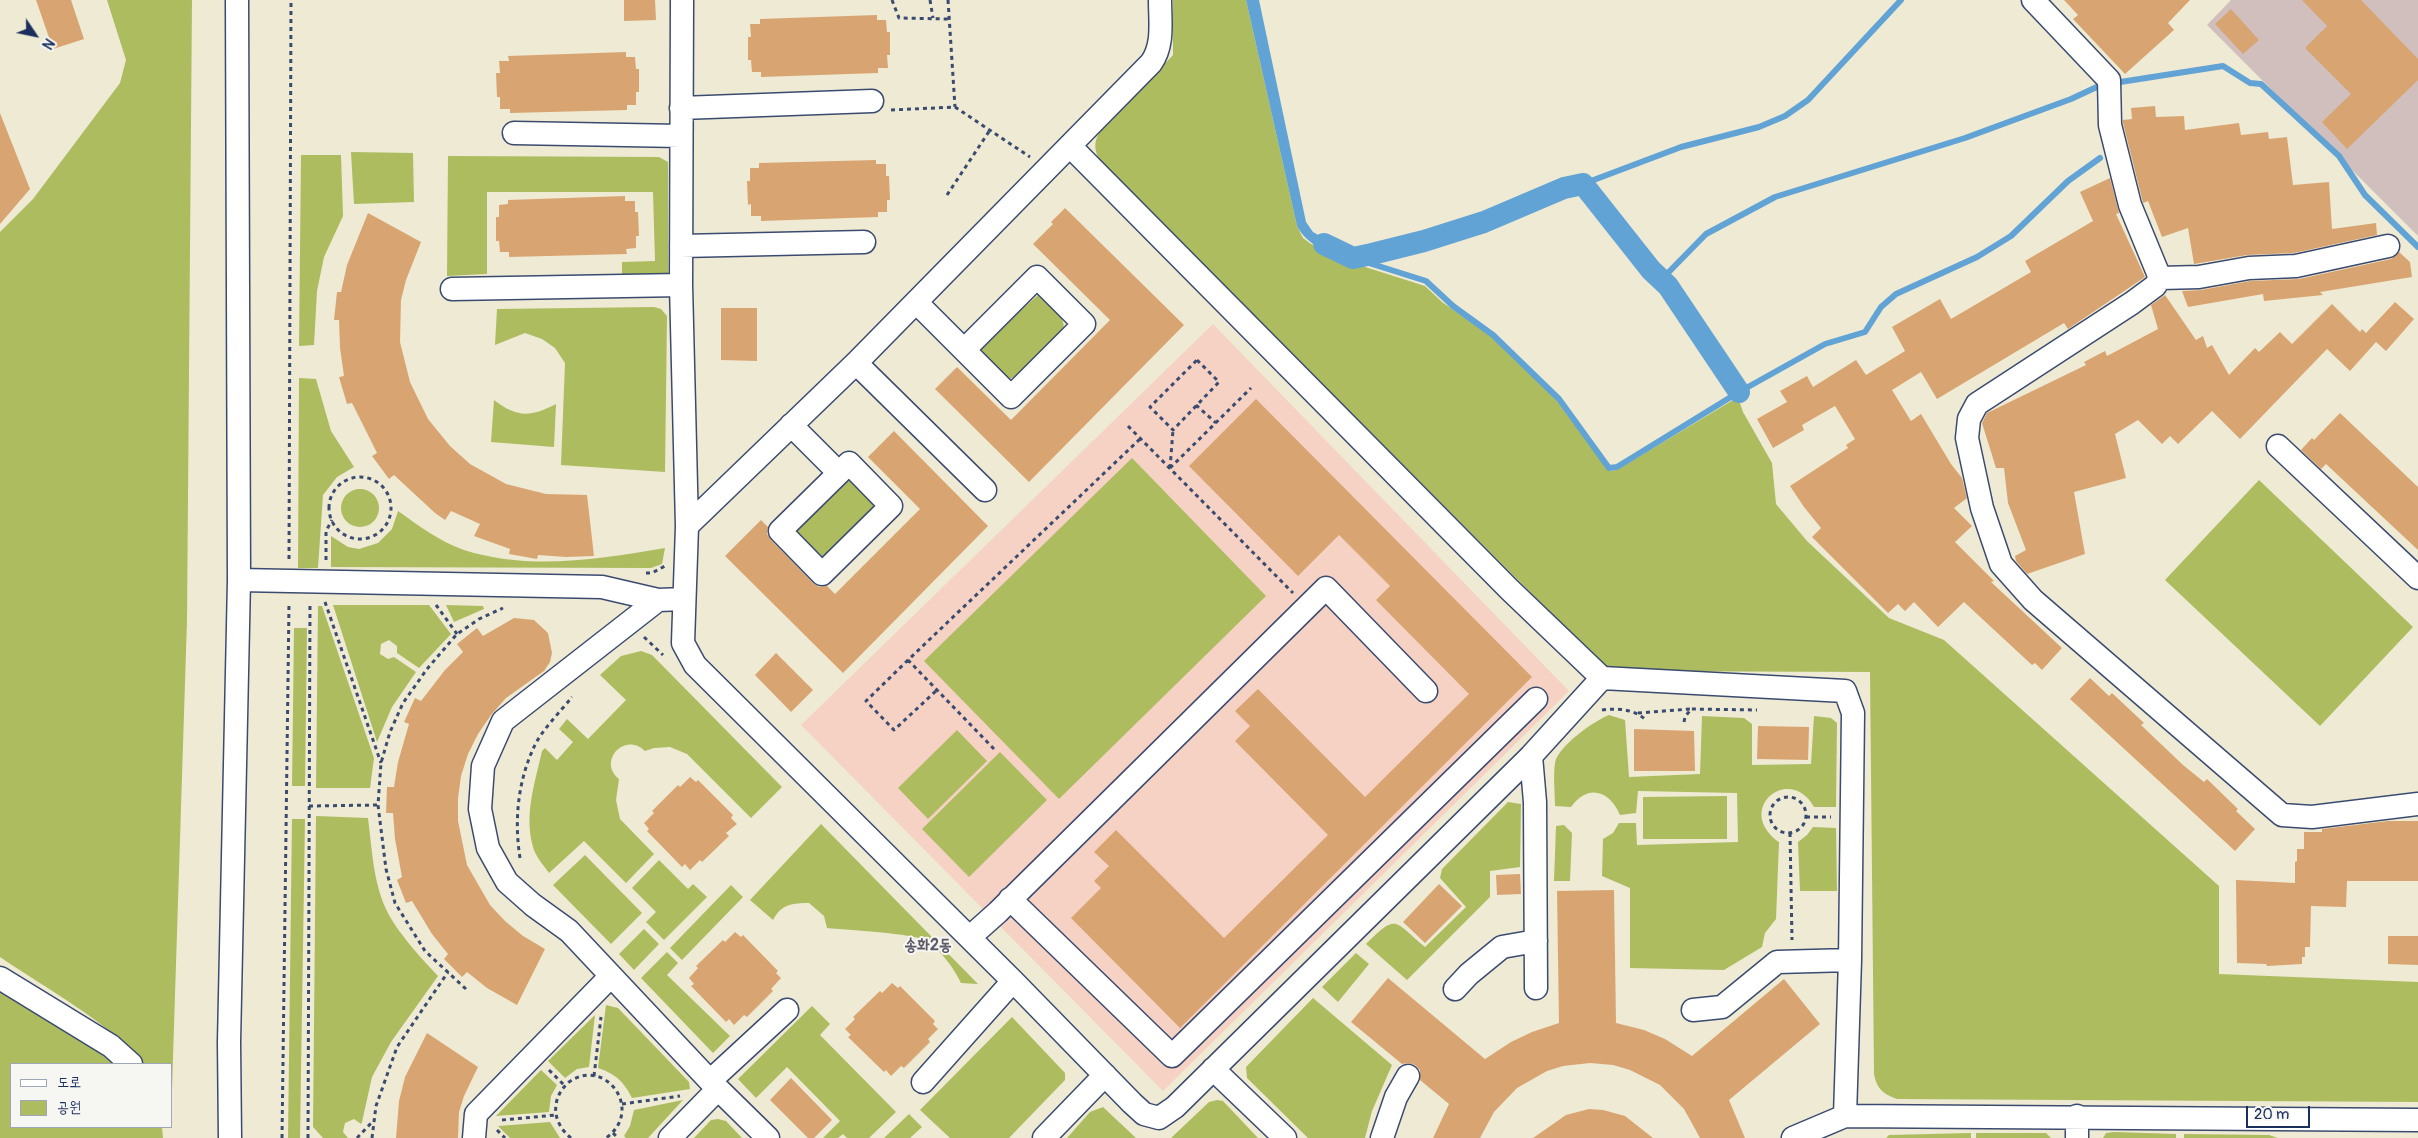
<!DOCTYPE html>
<meta charset="utf-8">
<style>
body{margin:0}
#map{position:relative;width:2418px;height:1138px;overflow:hidden;background:#efead4;font-family:Pangolin,"Poor Story",sans-serif}
canvas{display:block}
.legend{position:absolute;left:10px;top:1063px;width:162px;height:65px;box-sizing:border-box;background:#f6f6f2;border:1px solid #9ea6b7;margin:0;padding:6px 9px;list-style:none;font-size:15px;color:#1b2f5e}
.legend li{display:flex;align-items:center;gap:10px;height:25px}
.legend b{width:25px;border:1px solid #9ea6b7}
.north{position:absolute;left:10px;top:10px;width:50px;height:50px;-webkit-text-stroke:4px #f6f6f2;paint-order:stroke;rotate:124deg;font-size:14px;font-weight:700;line-height:20px;text-align:center;color:#1b2f5e}
.north::after{content:'';display:block;margin:auto;width:18px;height:22px;background:#1b2f5e;clip-path:polygon(50% 0,100% 100%,50% 72%,0 100%)}
.scale{position:absolute;left:2246px;top:1106px;width:64px;height:22px;box-sizing:border-box;border:2px solid #1b2f5e;border-top:0;padding-left:6px;font-size:15px;line-height:18px;white-space:nowrap;color:#1b2f5e;-webkit-text-stroke:4px #f6f6f2;paint-order:stroke}
</style>
<div id="map">
<canvas width="2418" height="1138"></canvas>
<ul class="legend">
<li><b style="height:6px;background:#fff"></b>도로</li>
<li><b style="height:14px;background:#adbc5f"></b>공원</li>
</ul>
<div class="north">N</div>
<div class="scale">20 m</div>
</div>
<script>
const ctx = document.querySelector('canvas').getContext('2d');
ctx.lineJoin = 'round';
function fillPath(path, color) {
  ctx.fillStyle = color;
  ctx.fill(path, 'evenodd');
}
function stroke(path, color, width, dash) {
  ctx.strokeStyle = color;
  ctx.lineWidth = width;
  ctx.lineCap = dash ? 'butt' : 'round';
  ctx.setLineDash(dash || []);
  ctx.stroke(path);
}
function write(font, color, halo, rows, align = 'center') {
  ctx.font = font + ' Pangolin,"Poor Story",sans-serif';
  ctx.lineWidth = 4;
  ctx.setLineDash([]);
  ctx.textBaseline = 'middle';
  ctx.strokeStyle = halo;
  ctx.fillStyle = color;
  for (const [text, x, y, turn = 0] of rows) {
    ctx.save();
    ctx.translate(x, y);
    ctx.rotate((+turn || 0) * Math.PI / 180);
    ctx.textAlign = isNaN(turn) ? turn : align;
    if (halo) ctx.strokeText(text, 0, 0);
    ctx.fillText(text, 0, 0);
    ctx.restore();
  }
}
fillPath(new Path2D(`
 M1213 324 1569 691 1163 1091 801 725Z`), '#f6d2c4');
fillPath(new Path2D(`
 M2231 0H2418V236L2207 25Z`), '#d1bfbe');
fillPath(new Path2D(`
 M107 0H192L187 620 172 1089 171 1064H144C106 1020 48 990 0 957V232L33 199 120 83 126 60Z
 M1173 0H1246L1297 226 1303 238 1311 244 1362 266 1425 286 1442 302 1492 337 1527 371 1557 401 1609 471 1617 470 1738 397 1743 412 1772 463 1776 504 1807 541 1889 618 1944 640 2219 886V974L2418 982V1102L1897 1099C1883 1094 1877 1089 1874 1074L1870 672 1611 671 1606 668 1100 162C1095 151 1093 144 1099 133L1173 55Z
 M351 152 413 153 414 202 354 204Z
 M301 155H341L343 216 324 257 317 291 314 345 299 346Z
 M448 156 659 157 668 162V273L657 279 622 278V262L655 261 653 192H487V274L447 276Z
 M1038 295C1050 301 1068 318 1063 332L1014 377 1007 380 980 350 983 344Z
 M654 307 661 309 667 316 665 472 561 465 565 363 555 348 542 339 525 333 495 345 497 309Z
 M299 378 316 379 331 431 354 467 337 477 323 495 318 568H298Z
 M494 400C517 418 531 417 556 404L554 447 491 442Z
 M1132 458 1266 596 1059 799 924 661Z
 M848 474 879 507 819 563 794 539 795 527Z
 M2259 480 2413 627 2320 726 2165 580Z
 M341 508a19 19 0 1 1 38 0a19 19 0 1 1-38 0Z
 M398 511C418 525 440 542 464 550 530 571 599 559 665 548L662 564 651 568 331 567V536L348 547 359 549 378 543 392 529Z
 M333 605H429L451 634 419 668 397 653V646L389 640 381 644 380 654 388 659 394 657 416 672 392 707 377 742Z
 M446 605 483 606 484 609 454 622Z
 M318 606H322L374 758 370 788H316Z
 M294 628H307L305 786H292Z
 M641 651 652 655 782 787 751 818 687 754 670 747 654 748 645 751C625 731 597 761 619 779L616 800 620 819 654 854 626 883 584 841 549 873C544 866 537 858 534 850 523 817 535 783 542 751L545 748 557 760 573 742 559 729 567 719 588 739 626 700 600 675 621 656Z
 M1609 715 1625 720 1629 777 1700 774 1702 716 1744 718 1752 724V765L1811 764 1814 716 1831 718 1837 723 1836 807H1814C1790 763 1733 809 1779 842L1776 919 1765 933 1762 947 1724 970 1630 968V888L1602 876 1603 839 1613 833 1619 823H1636L1637 845 1738 842 1737 793 1638 791 1636 813 1620 815C1609 790 1588 784 1571 807L1555 806C1555 793 1553 777 1555 763 1558 746 1594 721 1609 715Z
 M957 730 987 761 928 819 898 788Z
 M1000 752 1047 800 969 877 922 829Z
 M1727 796V839H1643V797Z
 M1508 802 1521 804 1520 867 1490 871V897L1407 980 1366 944C1398 912 1394 922 1425 947L1466 907 1440 878 1442 869Z
 M316 816 368 818C372 848 373 881 386 909 396 931 421 958 438 976L391 1042 372 1077 362 1122 361 1124 354 1119 345 1123 343 1132 348 1138H323L313 1127Z
 M292 819H305L300 1138H288Z
 M821 824 978 984 961 983C955 970 940 949 927 941 914 933 846 930 827 928L824 916 809 903C793 903 781 904 773 920L750 900Z
 M1564 825 1572 833 1570 881H1554L1556 826Z
 M1813 827 1836 828 1837 891H1800L1798 842 1807 835Z
 M585 855 642 913 611 944 553 885Z
 M659 860 688 889 693 884 707 897 664 940 646 922 656 912 632 888Z
 M731 885 743 897 682 960 670 948Z
 M644 929 659 944 634 970 619 954Z
 M667 952 678 963 667 975 730 1036 713 1053 641 978Z
 M1356 953 1369 964 1338 1002 1322 987Z
 M0 988 119 1064H11V1127H162L163 1138H0Z
 M1313 998 1392 1065 1372 1111 1365 1138H1308L1247 1078 1246 1067Z
 M606 1005 618 1008 689 1082 690 1089 632 1098C624 1082 616 1074 598 1068Z
 M812 1006 830 1024 820 1035 896 1112 869 1138H847L843 1134 838 1138H823L840 1121 787 1067 756 1098 738 1079Z
 M595 1015 589 1067 577 1069 565 1078 548 1061Z
 M1012 1017 1065 1073V1080L1009 1138H950L920 1110Z
 M541 1070 557 1085 551 1096 549 1112 496 1116Z
 M683 1100 648 1138H626L624 1136 630 1126 634 1110Z
 M1217 1100 1223 1101 1258 1138H1171L1209 1102Z
 M1103 1107 1136 1138H1067L1090 1112Z
 M909 1114 922 1127 910 1138H884Z
 M718 1119 726 1121 742 1138H694L711 1120Z
 M550 1122 560 1138H510L498 1126Z
 M2114 1132 2176 1134V1138H2103L2106 1133Z
 M1971 1133V1138H1886L1889 1135Z
 M1976 1133H2046L2051 1138H1976Z
 M2184 1134 2269 1135 2278 1138H2184Z`), '#adbc5f');
fillPath(new Path2D(`
 M1246 0H1259L1306 222 1313 232 1351 253 1350 261C1329 252 1308 247 1297 226Z`), '#61a3d5');
stroke(new Path2D(`
 M1583 184 1681 147 1759 127 1785 116 1808 100 1901 0
 M1353 258 1426 281 1453 306 1493 335 1559 399 1609 468 1617 467 1739 392 1825 344 1865 332 1881 307 1896 294 1977 257 2011 236 2068 181 2100 158
 M1661 280 1706 234 1775 197 1965 138 2071 99 2101 85 2223 66 2250 83 2261 84 2339 156 2365 195 2418 247`), '#61a3d5', 6);
stroke(new Path2D(`
 M1324 244 1353 258 1372 254 1424 241 1484 222 1564 188 1583 184 1651 270 1668 286 1739 392`), '#61a3d5', 22);
fillPath(new Path2D(`
 M36 0H71L84 39 53 49Z
 M624 0H655L656 20 624 21Z
 M2064 0H2190L2168 23 2174 30 2125 74 2073 19 2078 15Z
 M2302 0H2361L2418 59V80L2347 149 2322 122 2351 94 2305 48 2327 26Z
 M2231 9 2259 40 2243 54 2215 24Z
 M877 15V20H886L887 32H890V55H887L888 68H878V73L761 77V72H752L751 60H748V37H751L750 24H760V19Z
 M626 52V57H635L636 69H639V92H636V105H627V110L510 113V109H500V97H497L496 73H500L499 61H509L508 56Z
 M2155 106 2156 117 2184 116 2185 130 2239 123 2241 135 2268 132 2269 139 2287 137 2293 185 2329 182 2332 229 2376 223 2377 235 2294 253 2247 255 2194 264 2188 228 2162 237 2148 201 2143 203 2123 123V120L2132 119 2131 108Z
 M0 113 30 189 0 224Z
 M876 160V164H886V176H889L890 200H887V212H878V217L761 221V216H751V204L748 205 747 181H750V168H759V163Z
 M2110 178 2119 213 2116 214 2145 277 2068 329 2064 323 1937 399 1921 372 1892 390 1911 421 1921 414 1951 464 1962 478 1967 498 1954 508 1972 526 1955 542 1994 581 1991 582 2062 648 2042 670 2035 663 2032 665 1964 602 1938 627 1914 602 1905 611 1898 604 1888 613 1812 537 1821 528 1804 507 1790 486 1848 448 1846 445 1855 439 1835 406 1802 425 1804 430 1773 448 1757 419 1787 402 1780 391 1807 376 1813 387 1856 360 1866 375 1905 351 1892 327 1940 299 1951 319 2031 272 2025 261 2093 221 2080 192Z
 M625 196V201H635V212H638L639 236H636V248L626 249 627 254 509 257V252H500L499 241H496V217H499V205L508 204V200Z
 M1065 208 1184 325 1029 482 935 389 957 367 1011 420 1110 320 1033 244 1053 224 1051 222Z
 M368 213 421 242 406 280 401 300 400 342 410 382 428 419 450 446 470 464 506 484 546 494 587 495 594 556 566 557 538 555 537 559 509 554 510 549 474 536 480 524 451 511 445 520 435 513 394 475 389 479 372 456 377 453 352 403 347 404 339 377 344 376 340 348 339 320H334L337 292H341L347 265Z
 M2399 252 2410 262 2412 277 2320 292 2323 295 2264 301 2263 294 2188 307 2182 291 2201 290 2250 281 2299 279 2391 259Z
 M2165 295 2196 340 2203 336 2207 348 2212 345 2229 375 2255 348 2259 352 2280 332 2292 344 2332 304 2360 332 2362 329 2366 333 2395 302 2414 319 2386 351 2376 342 2350 371 2327 349 2240 439 2212 411 2178 444 2170 436 2162 444 2138 420 2115 434 2126 478 2074 492 2085 554 2027 574 2016 561 2015 556 2026 550 2008 503 2004 468H1996L1982 423 1987 413 2086 365 2084 362 2105 351 2107 356 2158 329 2151 305Z
 M721 308H757V361L721 360Z
 M1256 399 1532 677 1180 1028 1071 918 1101 888 1094 881 1109 866 1094 852 1116 830 1224 938 1328 835 1235 741 1250 726 1235 711 1258 689 1365 797 1469 694 1376 600 1390 586 1339 535 1298 576 1189 466Z
 M2340 413 2418 487V550L2326 464 2321 469 2301 450 2312 438 2314 440Z
 M894 431 988 526 843 673 725 556 761 520 768 527 767 534 771 540 813 583 819 587 827 586 835 594 920 509 868 457Z
 M514 618 534 620 548 633 552 653 550 662 544 671 506 698 491 715 478 734 468 754 461 776 458 798V821L467 865 490 905 505 921 523 936 545 949 517 1005 487 988 467 972 462 977 444 959 448 954 432 934 412 901 406 903 397 880 402 877 395 839 393 813H386L387 787H394L398 762 409 724 404 722 415 698 421 701 445 670 463 652 457 644 477 628 483 636Z
 M776 653 813 690 791 712 755 675Z
 M2090 678 2109 696 2112 693 2144 723 2141 725 2183 765 2204 782 2207 779 2238 809 2236 811 2255 829 2235 851 2070 699Z
 M1758 726 1809 727 1808 760 1757 759Z
 M1634 729 1694 731 1695 771H1634Z
 M690 777 696 782 698 780 733 815 731 818 737 824 726 833 729 836 702 862 700 860 690 870 685 864 682 867 647 831 649 829 644 823 654 813 652 811 678 785 680 787Z
 M2388 821H2418V881H2347L2346 907 2311 906 2310 947H2305V957H2302V964L2267 966 2266 964 2237 963 2236 880 2295 883V862L2297 861V849H2304V832H2322V829Z
 M1520 874 1521 894 1497 895 1496 875Z
 M1439 884 1462 906 1425 943 1403 922Z
 M1614 890 1616 1023 1644 1030 1665 1039 1692 1056 1784 979 1820 1024 1729 1100 1745 1138H1700L1684 1109 1660 1085 1630 1070 1613 1065 1590 1063 1563 1066 1547 1071 1517 1088 1494 1112 1480 1138H1433L1449 1104 1420 1080V1070L1415 1065 1408 1063 1402 1064 1351 1022 1388 978 1485 1059 1511 1042 1532 1032 1559 1023 1557 891Z
 M735 932 741 937 743 935 778 971 776 973 781 978 771 989 773 991 747 1017 744 1015 734 1025 729 1019 726 1022 691 986 694 984 689 978 698 968 696 966 723 940 725 942Z
 M2388 936H2418V965L2388 964Z
 M892 983 898 988 900 986 935 1021 933 1024 938 1029 928 1039 930 1042 904 1068 901 1066 891 1076 886 1070 884 1072 848 1037 851 1035 845 1029 855 1019 853 1017 880 991 882 993Z
 M427 1033 478 1067 464 1096 459 1112 458 1138H396L399 1101 405 1077Z
 M791 1078 832 1120 814 1138H808L770 1100Z
 M1589 1109 1603 1110 1625 1116 1653 1138H1533L1566 1115Z`), '#d8a572');
const minor = new Path2D(`
 M682 0 681 285 687 526
 M1160 0C1160 22 1164 45 1151 63L856 363 687 526 683 643 695 665 1013 981 1132 1103 1144 1114 1159 1118 1175 1107 1531 756 1602 678
 M2033 0 2109 80 2110 125 2130 205 2160 278 2155 286 2132 303 1977 404 1969 419 1967 438 1982 508 2001 564 2033 600 2282 815 2312 817 2418 804
 M681 108 872 101
 M514 133 681 136
 M1070 146 1510 590 1602 678 1845 691 1853 713 1850 960 1845 1116 2418 1120
 M681 246 864 242
 M2160 278 2199 277 2249 268 2296 266 2388 246
 M452 289 681 285
 M916 302 1011 397 1084 324 1037 277 964 350
 M856 363 985 490
 M791 425 839 473 849 463 891 506 822 574 780 531 839 473
 M2278 446 2418 578
 M239 580 602 587 658 600
 M684 599 658 600 503 721 483 766 480 809 488 848 507 882 533 905 569 931 710 1081 768 1138
 M1531 756 1535 802 1536 988
 M1010 899 1172 1056 1536 699
 M970 937 998 912 1326 588 1426 691
 M0 978 111 1046 131 1064
 M1455 989 1469 974 1502 947 1536 941
 M1693 1010 1722 1007 1777 962 1850 960
 M1213 1069 1285 1138
 M710 1081 787 1010
 M923 1082 1013 981
 M230 1138 229 1042 239 580 237 0
 M474 1138 476 1114 610 977
 M670 1138 718 1089
 M1044 1138 1105 1075
 M1382 1138 1396 1097 1408 1076
 M1793 1138 1845 1116
 M2077 1138V1116`);
stroke(minor, '#3b4b70', 25);
stroke(new Path2D(`
 M892 0 899 18 949 19
 M930 0 933 18
 M948 0 955 107
 M891 110 955 107 1030 157
 M947 195 990 130
 M1197 360 1219 382 1173 430 1150 407Z
 M1196 405 1216 423
 M1128 426 1293 593
 M1170 468 1251 388
 M1170 468 1173 430
 M329 508a31 31 0 1 1 62 0a31 31 0 1 1-62 0Z
 M289 559 291 0
 M326 560V531L332 520
 M646 573H652L665 566
 M325 602 381 763
 M436 605 457 634
 M644 637 663 655
 M908 660 866 701 894 730 937 690
 M1602 710C1618 708 1634 709 1646 720
 M1638 713 1690 709
 M1684 722 1685 717 1691 709 1757 710
 M994 749 908 660 1141 438
 M1770 815a18 18 0 1 1 36 0a18 18 0 1 1-36 0Z
 M309 806 378 805
 M1806 817H1831
 M1790 833 1792 940
 M520 858C514 820 518 781 534 747 541 731 561 711 572 697
 M466 989 425 951 395 903 386 869 378 805 381 763 390 732 403 703 427 669 457 634 479 619 503 608
 M549 1070 565 1086
 M594 1076 601 1017
 M622 1104 680 1096
 M502 1120 556 1115
 M497 1130 505 1138
 M613 1133 618 1138
 M282 1138 289 603
 M308 1138 310 602
 M357 1138 374 1120
 M372 1138 376 1106 397 1047 448 972
 M571 1138C561 1130 554 1118 556 1105 557 1096 562 1088 569 1082 605 1056 645 1110 606 1138`), '#3b4b70', 3, [4, 4]);
stroke(minor, '#fff', 22);
write('bold 16px', '#5d5865', '#f6f6f2', [
 ["송화2동",928,946]
]);
</script>
